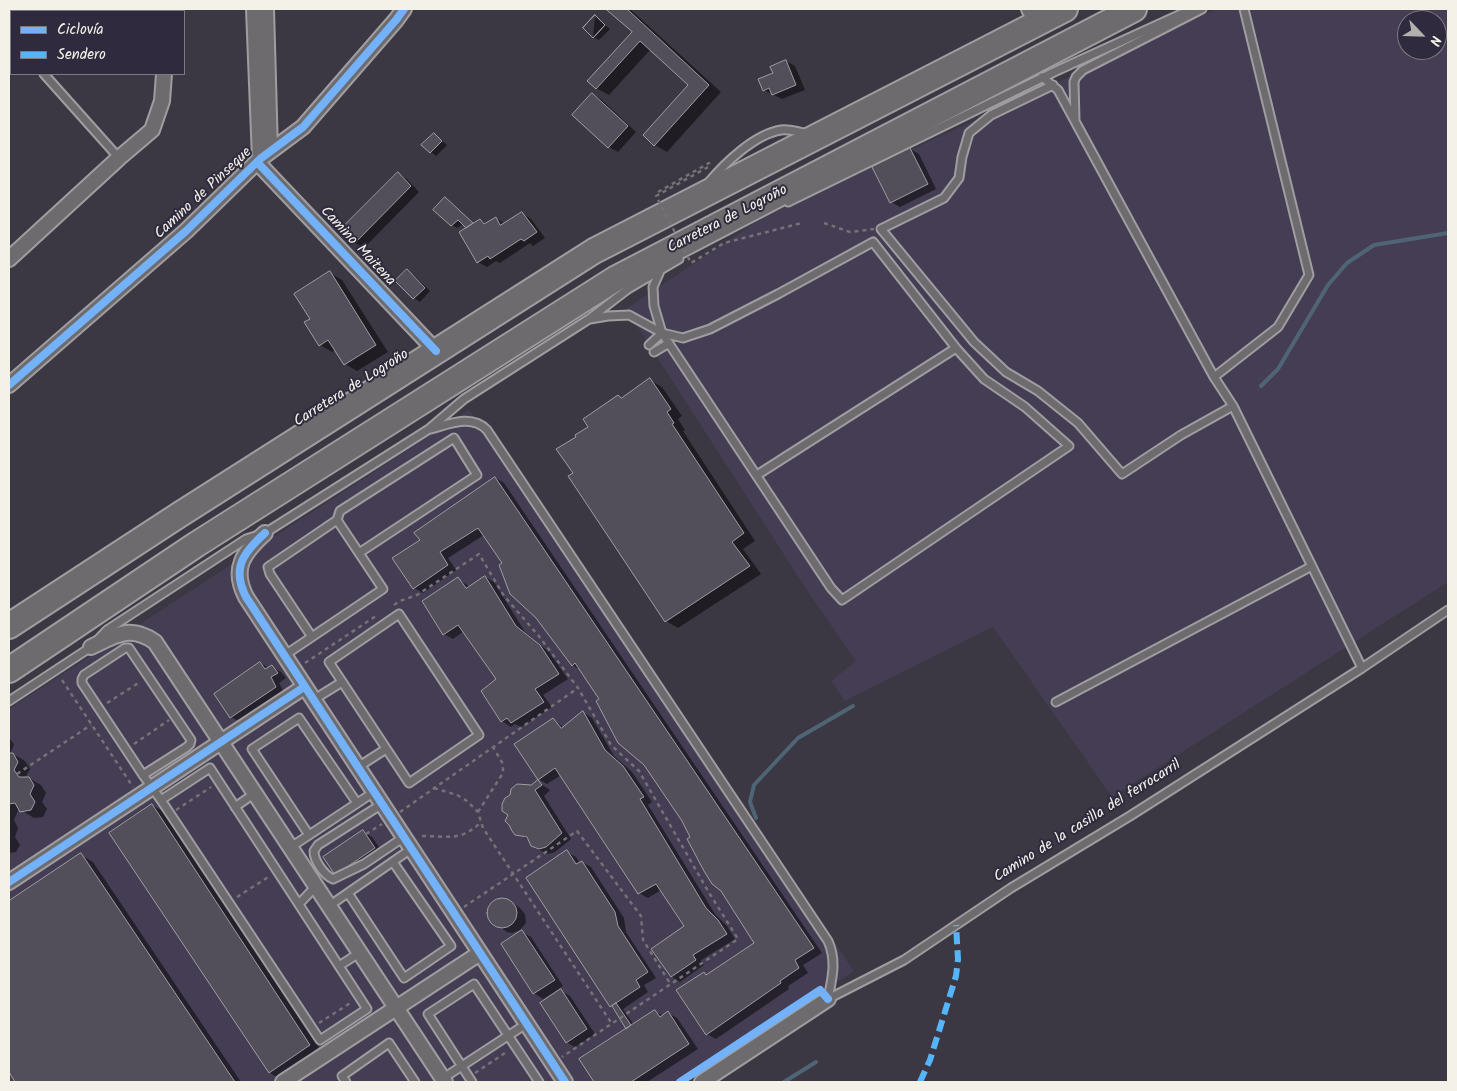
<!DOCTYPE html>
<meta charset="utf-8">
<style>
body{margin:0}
#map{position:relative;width:1457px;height:1091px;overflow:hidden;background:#3b3843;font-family:Kalam,sans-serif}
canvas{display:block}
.frame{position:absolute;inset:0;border:10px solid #f4f1e8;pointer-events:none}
.legend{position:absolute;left:10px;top:10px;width:175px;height:65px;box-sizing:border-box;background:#2f2a3d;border:1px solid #7e7a81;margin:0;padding:6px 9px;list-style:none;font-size:15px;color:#f4f1e8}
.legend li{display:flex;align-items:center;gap:10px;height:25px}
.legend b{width:25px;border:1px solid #7e7a81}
.north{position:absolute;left:1397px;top:10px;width:50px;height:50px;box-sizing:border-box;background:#2f2a3d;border:1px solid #7e7a81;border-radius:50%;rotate:114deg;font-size:14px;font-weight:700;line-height:20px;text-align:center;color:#f4f1e8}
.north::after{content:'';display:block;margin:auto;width:18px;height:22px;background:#b3b0ae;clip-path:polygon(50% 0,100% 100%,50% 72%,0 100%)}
</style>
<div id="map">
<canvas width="1457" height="1091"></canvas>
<div class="frame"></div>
<ul class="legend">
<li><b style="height:6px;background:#73b2f8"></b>Ciclovía</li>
<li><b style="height:6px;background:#56b5f8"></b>Sendero</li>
</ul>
<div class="north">N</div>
</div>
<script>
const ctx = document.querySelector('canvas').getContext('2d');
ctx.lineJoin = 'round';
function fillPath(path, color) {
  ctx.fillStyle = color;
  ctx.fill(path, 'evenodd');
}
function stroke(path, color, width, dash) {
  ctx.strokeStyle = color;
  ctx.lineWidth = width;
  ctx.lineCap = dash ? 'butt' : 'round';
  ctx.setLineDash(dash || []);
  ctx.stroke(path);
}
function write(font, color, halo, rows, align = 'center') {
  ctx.font = font + ' Kalam,sans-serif';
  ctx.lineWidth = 4;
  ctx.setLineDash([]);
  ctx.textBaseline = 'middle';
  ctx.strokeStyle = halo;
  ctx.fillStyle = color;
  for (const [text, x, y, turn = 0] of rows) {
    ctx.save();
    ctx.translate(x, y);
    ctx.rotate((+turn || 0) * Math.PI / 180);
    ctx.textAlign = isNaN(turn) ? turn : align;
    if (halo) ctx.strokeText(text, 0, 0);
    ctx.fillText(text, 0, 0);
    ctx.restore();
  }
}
fillPath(new Path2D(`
 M1217 9H1448V582L1112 797 993 627 845 701 831 681 856 661 812 598 626 309 762 218ZM1407 20H1437V50H1407Z
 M469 410 854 971 681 1082H9V709Z`), '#443d53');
fillPath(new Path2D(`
 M608 9H630L721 92 667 152 655 145 690 85 651 49 609 95 596 88 634 32Z
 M595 17 610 29 599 40 593 37Z
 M786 61 795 66 805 90 782 99 764 90Z
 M592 94 601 99 636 132 618 152 609 147Z
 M434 134 447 145 436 156 431 152Z
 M910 149 919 154 936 189 900 207 891 202Z
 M398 174 407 179 419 192 364 248 355 243Z
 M445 199 474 224 480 220 487 224 496 218 505 224 522 213 531 219 545 238 533 246 530 243 500 263 496 261 487 267 478 262 468 228 463 224 457 228 452 225Z
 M407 271 413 274 430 291 420 302 414 298 397 281Z
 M330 273 342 280 388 352 357 371 345 364 336 350 332 352 320 345 311 319Z
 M650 380 662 387 682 416 678 419 685 430 683 431 755 541 743 549 761 574 678 628 666 621 575 473 578 437 622 399Z
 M496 478 504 483 822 953 803 965 808 973 788 986 789 989 716 1039 707 1034V975L755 943 683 820 645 764 582 671 572 665 484 535 448 558 456 570 423 593 414 588 421 541Z
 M485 577 494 582 525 632 549 652 568 679 543 695 552 707 521 727 515 724 511 727 502 721 483 691 498 680 464 631 453 639 444 634 458 579 470 587Z
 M260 663 269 668 272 667 281 672 286 678 279 683 284 692 240 722 231 717Z
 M584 713 592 718 614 756 632 772 652 802 648 805 715 914 727 926 735 939 701 960 704 965 680 982 671 976 686 926 661 890 648 898 639 893 561 775 547 784 538 779 553 719 564 728Z
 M9 737 14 745 10 754H13L25 761 30 769 25 778H29L41 785 46 793 42 802 47 809 43 817 34 818 21 810H18L14 820 18 828 15 837 20 845 16 852 9 853Z
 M538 782 550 790 544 796 571 839 555 852 548 854 535 848 530 840 516 834 531 787Z
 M152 805 164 812 322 1052 282 1080 270 1073Z
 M363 831 372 837 383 853 345 879 336 874Z
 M567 852 576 857 580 863 582 862 591 867 624 918 626 932 656 978 644 985 648 992 623 1009 634 1025 655 1011 663 1016 668 1013 677 1018 698 1049 647 1082H596L581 1060 628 1029 611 1006Z
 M81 855 93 862 241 1082H17L9 1070V903Z
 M500 899 509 901 519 907 525 914 526 923 520 930 512 933 507 932 490 920 488 912 492 904Z
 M522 932 531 937 563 986 543 999 534 993 502 945Z
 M561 991 570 996 595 1034 575 1047 566 1042Z`), '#0007');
stroke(new Path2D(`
 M1261 386 1278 369 1328 285 1347 263 1374 245 1448 233
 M756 818 750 802 754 785 798 738 853 706
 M784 1082 816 1062`), '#4f6575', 4);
const building = new Path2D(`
 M606 9H627L709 85 654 146 643 135 688 85 640 41 596 89 587 81 632 32Z
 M595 15 605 25 593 38 583 28Z
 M595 15 605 25 593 38 583 28Z
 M786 60 796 85 772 95 769 88 763 91 758 79 773 73 770 67Z
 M592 93 628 126 608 148 572 115Z
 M434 133 442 141 430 153 421 145Z
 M910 148 928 184 890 203 872 167Z
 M398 172 411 186 354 244 340 230Z
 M445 197 473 223 466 228 458 220 451 226 433 210Z
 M522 212 537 232 524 241 521 239 490 259 488 256 477 263 459 232 480 219 484 224 496 217 500 225Z
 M407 269 425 288 413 299 395 281Z
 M330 271 376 345 344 365 328 340 319 346 304 322 310 319 294 294Z
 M650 378 671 409 667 412 674 423 672 424 744 533 732 542 750 566 665 622 568 476 573 473 556 449 576 437 575 435 588 427 583 419 618 395 621 398Z
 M495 477 814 948 795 960 799 968 780 981 781 983 706 1035 676 990 704 972 706 975 754 943 721 891 712 884 704 871 687 839 690 837 682 821 644 765 618 743 596 701 599 699 575 663 572 666 536 618 510 594 499 565 502 563 478 528 440 552 448 565 413 589 392 558 420 540 414 533Z
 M485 576 516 626 540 645 559 674 535 689 544 702 511 723 507 718 501 722 481 691 496 679 458 625 443 635 422 601 458 577 466 588Z
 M260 662 265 669 272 665 278 673 271 677 276 687 230 718 214 694Z
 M583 711 605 750 623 766 644 797 640 799 706 908 718 920 727 934 693 955 696 960 671 977 651 949 684 926 656 884 638 894 555 768 538 780 514 744 553 718 561 728Z
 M9 753H13L18 762 14 770 19 777H29L34 785 30 794 35 802 31 810 20 812 15 803 9 804Z
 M538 780 542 785 535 790 562 833 546 847 539 849 531 846 527 837 515 835 512 831 509 825 505 821 508 815 502 811V804L505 798 510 795 511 789 517 784 531 785Z
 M152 804 310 1045 269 1073 109 833Z
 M363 830 375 848 335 875 323 857Z
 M567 850 576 864 582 861 615 912 618 926 648 972 636 980 640 987 610 1007 526 878Z
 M81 853 235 1082H15L9 1072V901Z
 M487 913a15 15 0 1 1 30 0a15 15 0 1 1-30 0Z
 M522 930 555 980 533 994 501 944Z
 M561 989 587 1029 566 1043 540 1003Z
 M616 1003 631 1025 626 1029 612 1006Z
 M655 1010 660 1017 668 1011 689 1044 631 1082H594L579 1059Z`);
fillPath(building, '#524f5a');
stroke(building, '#9f9da0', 1);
const lane = new Path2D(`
 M44 74 119 158
 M1042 77 1058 90 1214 377 1233 406 1362 668
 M1053 85 991 115 969 133 962 157 959 178 944 198 881 229 974 342 1006 372 1038 391 1078 423 1122 474 1181 435 1233 406
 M1075 120 1074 82 1076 77 1083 70 1202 9
 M709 182C725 163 755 134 781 130 790 129 799 132 808 134
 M788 202 1054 72 1192 9
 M661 269 653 287 654 306 662 333 831 588 842 600 1069 446 1025 407 984 379 956 348
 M590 319 608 316 629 315 662 333 683 338 710 329 778 294 873 242 956 348 757 475
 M649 345 662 333
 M654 352 669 343
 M1214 377 1278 327 1309 275 1244 9
 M431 429C449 424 472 414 487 430L828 941C837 961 832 978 828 999
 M337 520 340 511 454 438 477 475 359 553
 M399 614 479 735 409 783 329 662Z
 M125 648H129L191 740 190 744 187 747 143 775 82 683V679L84 675Z
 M285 655 383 589 337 520 268 567 270 574 312 637
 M313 700 342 682
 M9 701 91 647 107 630 246 539 265 533 429 429 464 399 589 319 628 289 679 259
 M1056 702 1312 566
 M358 767 386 749
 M210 768 367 1009 320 1040 161 800Z
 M143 775 161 800
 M382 804 318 845 314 851C314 861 324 875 333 879L364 864 404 837
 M235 807 255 793
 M309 835 252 749 299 718 357 803
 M291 847 374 792
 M348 893 404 978 451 946 393 862
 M299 904 316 886
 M329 906 411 849
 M339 966 359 953
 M828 999 904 960 1011 888 1130 816 1362 668 1448 610
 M442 1079 526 1024
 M346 1082 342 1076 389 1043 415 1082
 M472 1082 428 1014 474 984 539 1082`);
const street = new Path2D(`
 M254 9 260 159
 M266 9 270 151
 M1029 9 1037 24
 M167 11V9
 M257 162 436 351
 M9 259 119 158 152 130 162 101 164 74
 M9 385 186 231 260 159 303 127 396 20 404 9
 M265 533C244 552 231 568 246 597L565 1082
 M91 647C114 636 130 624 155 642L445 1082
 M9 882 304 687
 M283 1082 480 953
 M702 1082 828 999`);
const highway = new Path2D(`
 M9 626 179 515 594 251 1065 9
 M9 670 197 544 615 279 1134 9`);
stroke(lane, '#9f9da0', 11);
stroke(street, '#9f9da0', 18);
stroke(highway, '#9f9da0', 28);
stroke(new Path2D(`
 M824 223 850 232 874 229
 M394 605 400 601 417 595 479 554 504 596 538 635 578 688 611 745 639 771 708 891 738 939 562 1057
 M305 663 376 616
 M62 680 133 787
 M107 703 140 682
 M134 744 169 720
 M17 774 91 725
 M434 788 457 795 467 801 478 812 483 828 612 1024
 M176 810 211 787
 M400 812 578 688
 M478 812 503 773V764L493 747
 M366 834 382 824
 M422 836C447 836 461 842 481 822
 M237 897 270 876
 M464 907 577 831 641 916 643 940 671 985
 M319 1023 352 1002
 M475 1073 508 1051`), '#747276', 2.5, [4, 4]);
stroke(lane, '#6d6b6e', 7);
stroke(street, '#6d6b6e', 14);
stroke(highway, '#6d6b6e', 24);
stroke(new Path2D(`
 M658 192 709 163 710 166 656 196 691 263 724 243 802 223`), '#747276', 2.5, [4, 4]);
stroke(new Path2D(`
 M920 1082 930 1060 956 976 958 959 956 925`), '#56b5f8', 6, [12, 6]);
stroke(new Path2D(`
 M257 162 436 351
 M9 385 186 231 260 159 303 127 396 20 404 9
 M265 533C244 552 231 568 246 597L565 1082
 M9 882 304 687
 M680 1082 820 990 828 999`), '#73b2f8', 8);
write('15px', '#f4f1e8', '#2f2a3d', [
 ["Camino de Pinseque",204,194,-43],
 ["Carretera de Logroño",728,220,-27],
 ["Camino Maitena",357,247,47],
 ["Carretera de Logroño",352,389,-32],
 ["Camino de la casilla del ferrocarril",1088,822,-32]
]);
</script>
